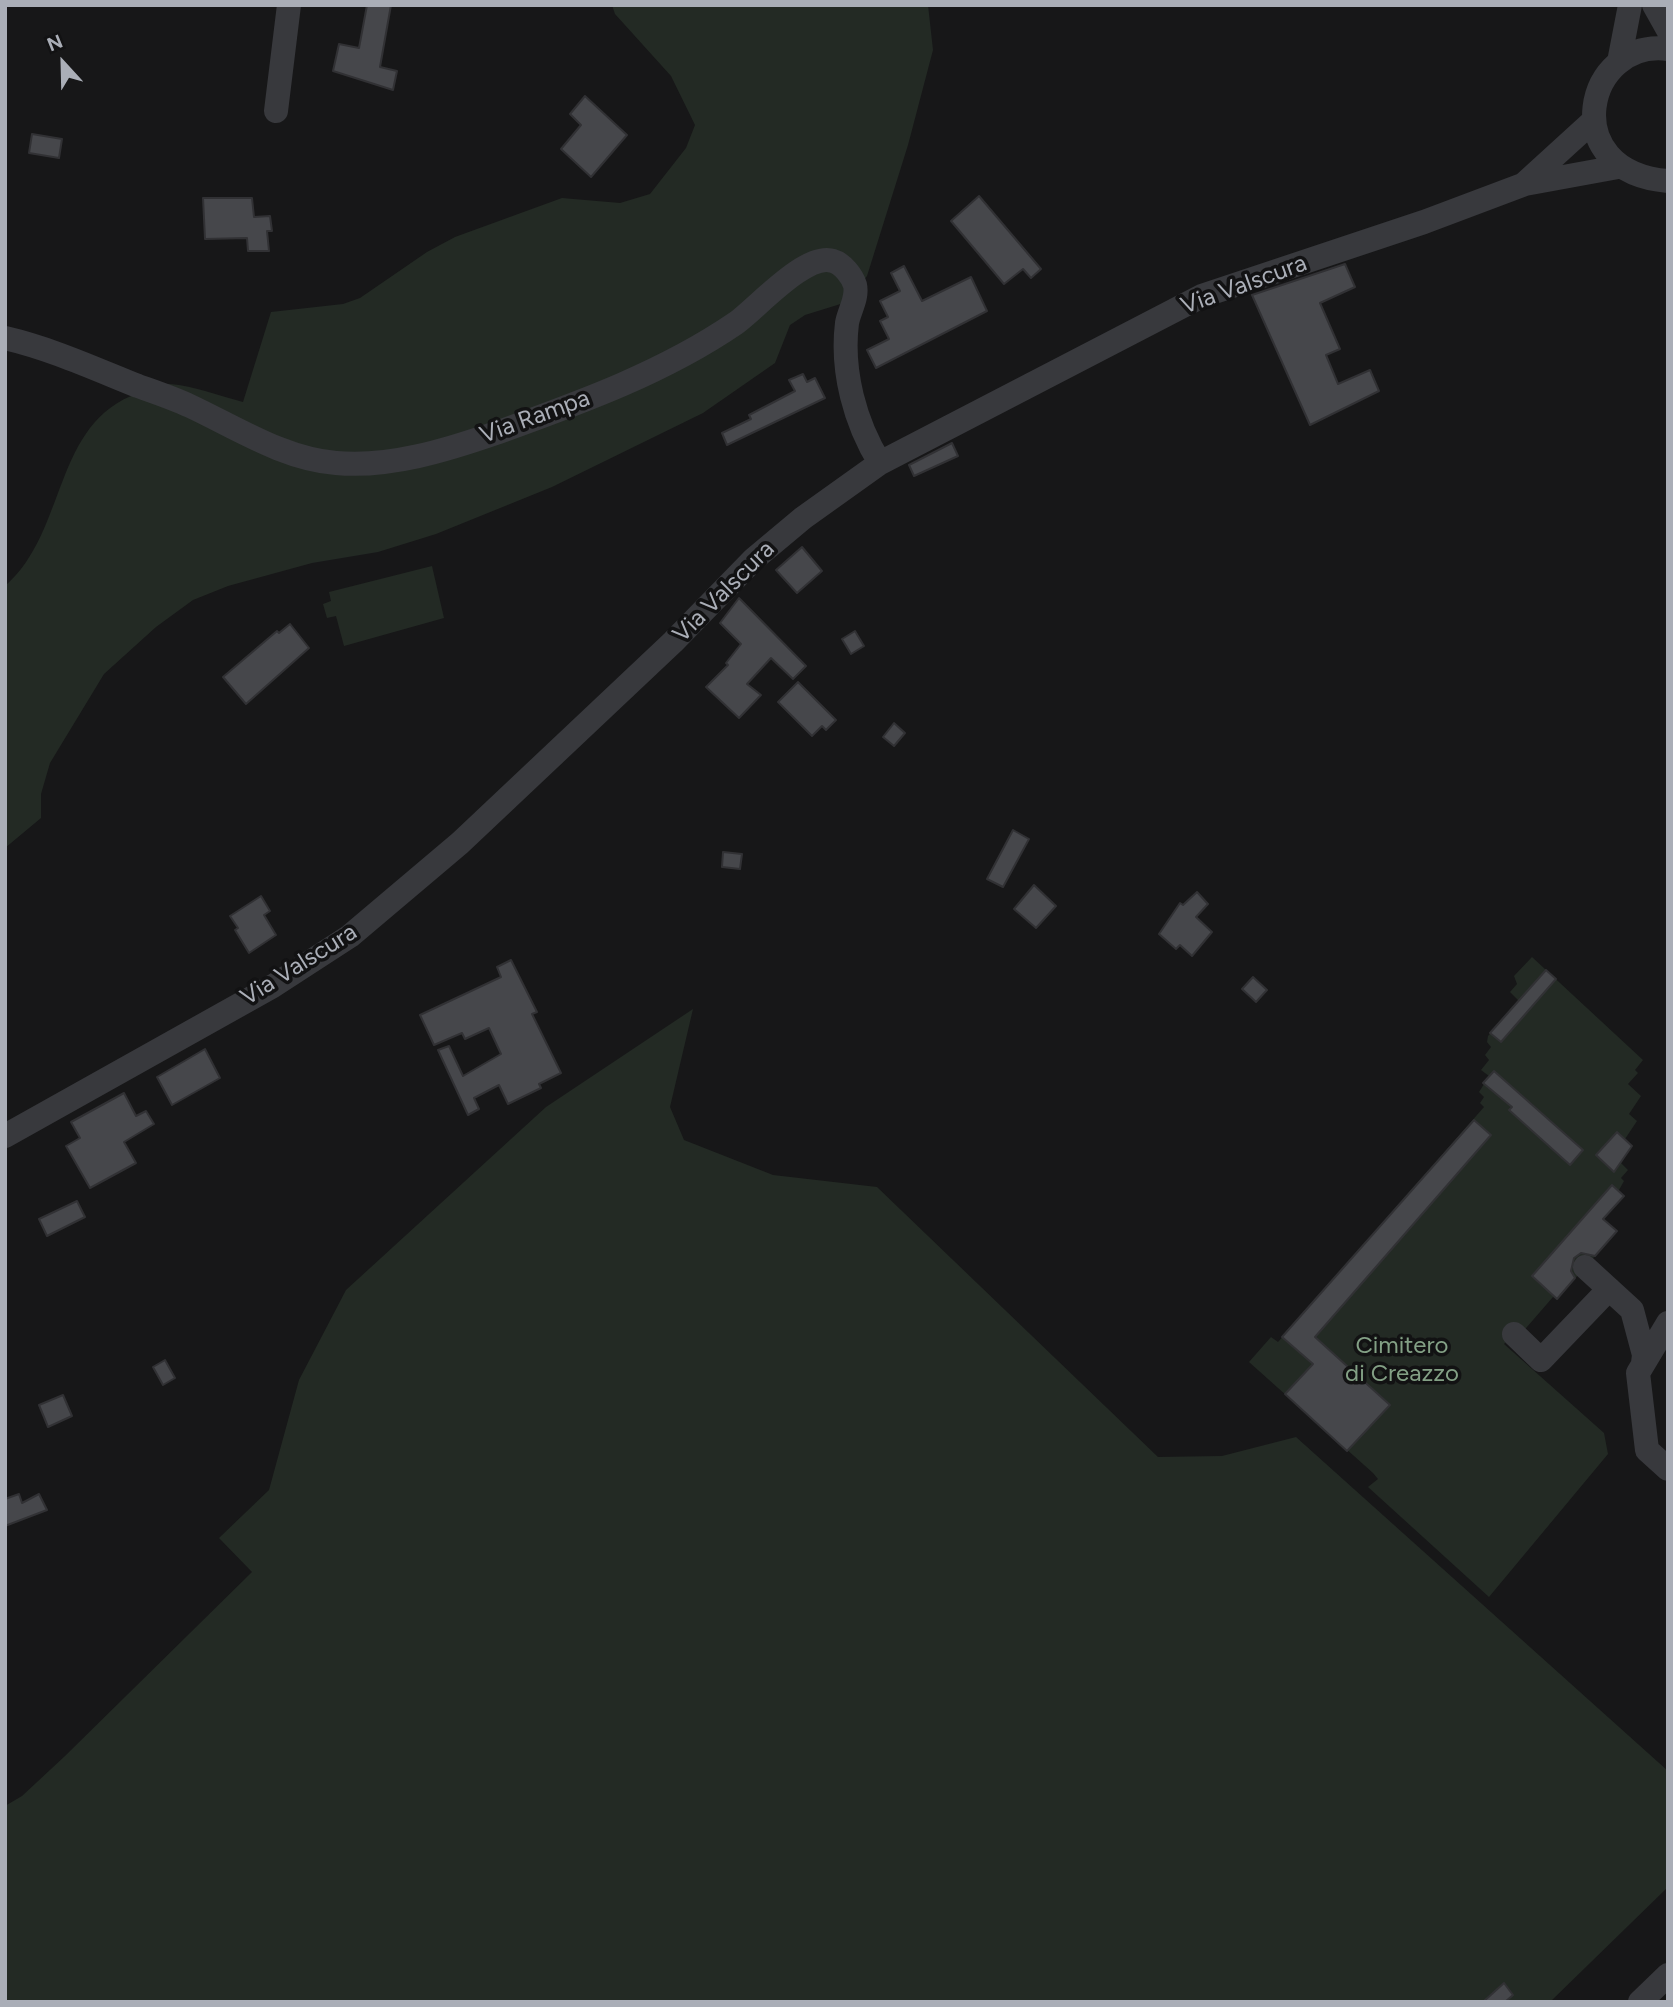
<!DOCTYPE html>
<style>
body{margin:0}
#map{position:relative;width:1673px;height:2007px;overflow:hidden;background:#171718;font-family:Figtree,sans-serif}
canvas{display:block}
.frame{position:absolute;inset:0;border:7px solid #aaaeb7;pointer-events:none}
.north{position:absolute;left:28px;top:28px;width:70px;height:70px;-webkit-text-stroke:5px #121213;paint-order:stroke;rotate:338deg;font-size:19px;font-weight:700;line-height:28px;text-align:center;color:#aaaeb7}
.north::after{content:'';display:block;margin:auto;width:24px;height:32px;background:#aaaeb7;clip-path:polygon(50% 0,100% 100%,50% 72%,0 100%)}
</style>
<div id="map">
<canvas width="1673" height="2007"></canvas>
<div class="frame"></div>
<div class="north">N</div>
</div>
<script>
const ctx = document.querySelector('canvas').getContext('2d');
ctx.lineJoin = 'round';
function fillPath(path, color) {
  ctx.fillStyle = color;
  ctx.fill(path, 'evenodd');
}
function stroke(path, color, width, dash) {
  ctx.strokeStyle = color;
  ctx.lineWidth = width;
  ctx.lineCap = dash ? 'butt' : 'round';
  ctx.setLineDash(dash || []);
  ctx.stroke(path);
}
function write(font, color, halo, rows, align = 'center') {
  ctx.font = font + ' Figtree,sans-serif';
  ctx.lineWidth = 7;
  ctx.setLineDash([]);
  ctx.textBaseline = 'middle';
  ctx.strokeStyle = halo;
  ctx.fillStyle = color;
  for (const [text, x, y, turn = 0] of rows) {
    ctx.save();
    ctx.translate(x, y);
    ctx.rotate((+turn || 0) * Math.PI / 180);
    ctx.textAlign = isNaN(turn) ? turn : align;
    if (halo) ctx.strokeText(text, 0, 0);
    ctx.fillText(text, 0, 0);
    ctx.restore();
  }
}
fillPath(new Path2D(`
 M612 5H928L933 50 908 145 867 276 847 302 805 315 790 325 775 363 703 413 552 487 436 534 378 552 312 563 228 586 193 600 156 627 104 674 50 763 41 794V818L5 848V586C68 532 52 422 139 393 148 390 160 383 170 384 194 386 220 396 243 402L271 312 343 304 360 298 427 252 455 237 562 198 620 203 650 194 686 148 695 125 671 76 615 14Z
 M432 566 444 618 344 646 336 616 327 618 323 604 331 601 329 592Z
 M1532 957 1643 1060 1635 1070 1638 1073 1628 1084 1641 1096 1629 1114 1637 1121 1625 1139 1632 1146 1621 1163 1628 1170 1621 1178 1624 1181 1603 1219 1617 1231 1557 1299 1553 1297 1520 1335 1516 1331 1504 1344 1604 1433 1608 1454 1489 1597 1368 1487 1378 1479 1373 1473 1249 1362 1271 1337 1278 1342 1484 1107 1480 1103 1484 1097 1479 1092 1489 1076 1481 1070 1489 1060 1485 1055 1491 1047 1487 1042 1488 1036 1519 1001 1510 992 1517 984 1514 976Z
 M693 1009 670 1107 684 1140 773 1175 877 1187 1158 1457 1222 1456 1296 1437 1668 1771V1887L1550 2002H5V1806L22 1796 65 1756 252 1572 219 1538 269 1490 299 1380 346 1290 546 1107Z`), '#232a24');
const building = new Path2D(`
 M367 5H391L380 67 397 71 393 90 333 71 339 44 359 48Z
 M585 96 627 135 591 177 561 149 581 125 570 114Z
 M32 134 62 139 59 158 29 153Z
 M979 196 1041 269 1031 278 1023 269 1004 284 951 221Z
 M203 198H252L254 217 270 216 272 231H267L269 251H248L247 238 205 239Z
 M1345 264 1355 287 1320 303 1340 349 1326 355 1338 384 1370 370 1379 391 1310 425 1252 295Z
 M904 266 922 301 971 277 987 311 876 368 867 350 889 339 880 321 888 317 880 301 900 291 891 273Z
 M803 374 807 382 815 378 825 398 727 445 722 433 751 419 749 415 795 391 789 380Z
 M952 443 958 456 914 476 909 465Z
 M802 547 822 571 797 593 776 570Z
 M739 598 806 666 793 679 771 658 747 684 761 695 739 718 706 687 728 665 726 663 741 644 720 623Z
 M290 624 309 648 246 704 223 677 277 631 279 633Z
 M855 631 864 646 851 654 842 639Z
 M798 682 836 720 826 730 822 726 812 736 778 702Z
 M894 723 905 733 894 746 883 737Z
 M1013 830 1029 839 1003 887 987 879Z
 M723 852 742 854 740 869 722 867Z
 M1034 885 1056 906 1036 928 1014 909Z
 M1197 892 1208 904 1196 917 1212 932 1192 956 1180 945 1176 949 1159 934 1180 903 1183 905Z
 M261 896 270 911 264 915 276 935 249 953 235 930 238 928 230 916Z
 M511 960 537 1012 532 1014 561 1073 539 1084 541 1088 508 1104 499 1085 474 1098 479 1109 468 1115 438 1050 449 1046 463 1076 501 1054 489 1028 465 1039 462 1033 434 1045 420 1015 501 977 497 967Z
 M1546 970 1556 979 1501 1042 1490 1033Z
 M1253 977 1267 990 1256 1002 1242 989Z
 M205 1049 220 1078 172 1105 157 1077Z
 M1494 1071 1583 1150 1570 1165 1509 1110 1512 1107 1483 1083Z
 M124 1093 136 1116 146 1111 154 1124 124 1142 136 1163 90 1188 66 1146 80 1138 71 1122Z
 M1474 1120 1491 1135 1315 1337 1390 1405 1347 1451 1285 1394 1313 1364 1282 1337Z
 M1617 1132 1632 1146 1614 1172 1596 1155Z
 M1612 1185 1624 1196 1603 1219 1617 1231 1595 1256 1581 1253 1574 1258 1571 1271 1575 1278 1557 1299 1532 1276Z
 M77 1201 85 1217 47 1236 39 1219Z
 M165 1360 175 1378 163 1385 153 1367Z
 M63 1395 72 1416 48 1427 39 1405Z
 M19 1494 22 1503 39 1494 47 1510 5 1526V1499Z
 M1504 1983 1513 1995 1505 2002H1483Z`);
fillPath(building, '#46474b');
stroke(building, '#313134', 2);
stroke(new Path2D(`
 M1654 5 1668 30
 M1668 49C1585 38 1555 172 1668 181
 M1619 62 1630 5
 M276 111 289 5
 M1525 183 1593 121
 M5 338C52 349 93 368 138 386 155 392 173 398 190 406 237 428 284 459 336 463 389 468 447 450 496 433 579 403 663 373 736 323 757 308 806 252 833 261 843 264 852 276 855 285 858 298 849 311 847 323 841 371 855 423 880 463
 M5 1136 273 986 350 936 460 843 673 642 754 559 803 518 880 463 1202 296 1424 222 1525 184 1618 167
 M1585 1267 1632 1310 1644 1355 1643 1363
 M1668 1323 1638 1373 1647 1450 1668 1469
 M1514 1334 1541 1360 1609 1289
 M1640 2002 1668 1975`), '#38393d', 24);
write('24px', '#aaaeb7', '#121213', [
 ["Via Valscura",1244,285,-20],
 ["Via Rampa",535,417,-20],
 ["Via Valscura",724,592,-45],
 ["Via Valscura",299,965,-32]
]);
write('24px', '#83a085', '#121213', [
 ["Cimitero",1402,1346],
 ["di Creazzo",1402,1374]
]);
</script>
